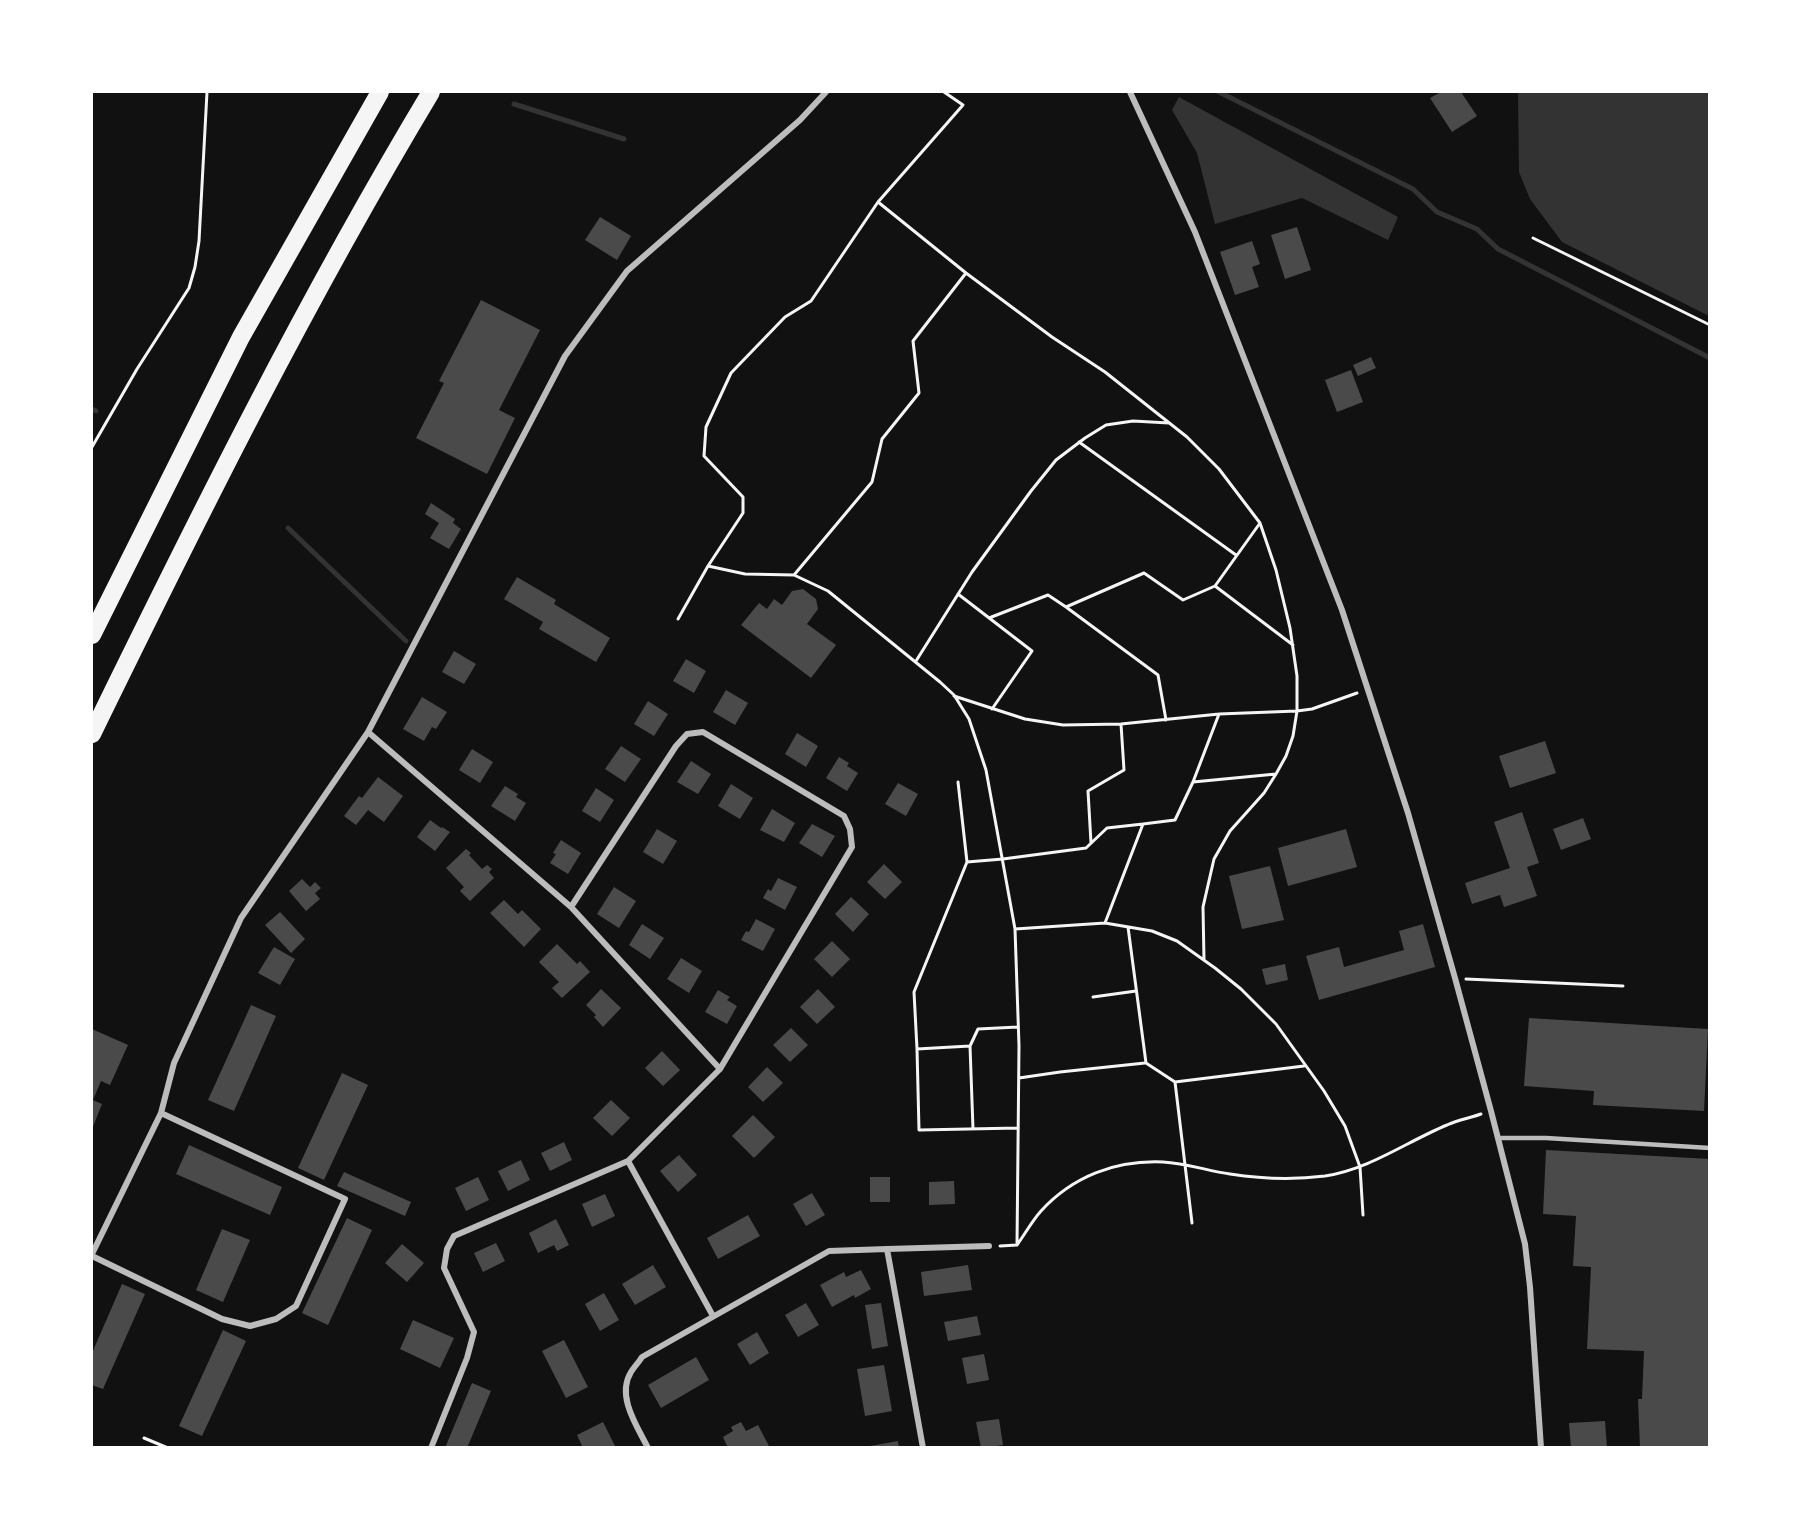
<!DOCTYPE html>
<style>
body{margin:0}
#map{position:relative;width:1801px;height:1539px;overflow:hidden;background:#111;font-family:Commissioner,sans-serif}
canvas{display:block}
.frame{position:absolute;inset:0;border:93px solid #fff;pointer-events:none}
</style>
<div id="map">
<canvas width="1801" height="1539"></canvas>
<div class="frame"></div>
</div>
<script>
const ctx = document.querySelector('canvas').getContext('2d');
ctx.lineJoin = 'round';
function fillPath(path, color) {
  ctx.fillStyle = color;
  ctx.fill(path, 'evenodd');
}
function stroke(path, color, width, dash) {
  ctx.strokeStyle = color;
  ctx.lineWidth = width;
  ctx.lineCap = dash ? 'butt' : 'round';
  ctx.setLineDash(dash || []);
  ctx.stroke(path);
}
fillPath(new Path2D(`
 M1518 92H1709V316L1562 242 1530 199 1519 172Z
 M1179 97 1398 217 1388 240 1302 198 1215 224 1197 153 1172 110Z`), '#333');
stroke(new Path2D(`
 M1219 92 1413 189 1437 212 1477 229 1498 249 1710 358
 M514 104 624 139
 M92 409 96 411
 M288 528 406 641`), '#333', 5);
fillPath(new Path2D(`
 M1441 92H1461L1477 116 1452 132 1430 98Z
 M600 217 631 236 617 260 585 240Z
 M1297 227 1311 270 1285 279 1271 235Z
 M1252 241 1260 264 1252 267 1259 287 1235 295 1220 252Z
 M481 300 540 330 499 410 515 418 487 474 416 438 444 383 439 381Z
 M1371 357 1376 368 1358 376 1353 365Z
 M1351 370 1363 402 1337 412 1325 380Z
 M431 503 455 519 453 523 461 529 449 549 430 538 439 523 425 514Z
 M517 577 556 600 554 604 610 638 596 662 539 629 543 622 504 599Z
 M803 589 816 599 818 609 807 624 836 645 811 678 741 625 759 603 767 609 774 599 782 605 792 591Z
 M454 651 476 664 464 684 442 672Z
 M686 659 706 671 694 693 673 681Z
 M726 690 748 703 735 725 713 712Z
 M422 697 447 712 436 729 432 727 424 741 403 729Z
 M648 701 668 714 654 736 634 724Z
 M797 733 818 746 806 767 785 754Z
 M1545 741 1556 773 1510 788 1499 756Z
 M621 746 641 759 625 782 605 769Z
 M472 749 493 762 480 783 459 770Z
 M839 757 849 763 847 766 858 773 847 791 826 778Z
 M691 761 711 774 698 794 677 782Z
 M378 777 403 796 384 822 368 810 356 825 344 816 359 796 362 798Z
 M898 783 918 794 906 816 885 804Z
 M731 784 753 798 740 819 718 806Z
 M505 786 518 794 516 797 526 803 515 821 491 806Z
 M596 788 614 800 600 822 582 811Z
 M772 809 795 823 784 842 760 830Z
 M1522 812 1539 863 1527 867 1537 896 1504 907 1500 895 1472 904 1465 883 1510 868 1494 822Z
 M1583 818 1591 839 1561 850 1553 829Z
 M430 820 441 828 442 827 450 832 435 851 417 837Z
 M812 824 835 836 822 857 799 843Z
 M657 829 677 841 663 864 643 852Z
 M1346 829 1357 867 1288 886 1278 848Z
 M561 840 581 853 568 874 550 863 556 854 553 853Z
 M466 849 471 853 469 855 482 869 487 865 492 869 489 872 494 878 470 901 460 891 464 887 446 868Z
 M884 864 902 882 885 899 867 882Z
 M1270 866 1284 920 1242 929 1229 876Z
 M778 878 797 887 785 910 763 898 768 889 771 891Z
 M302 879 310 887 315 882 321 888 315 893 320 899 306 911 289 891Z
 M614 887 636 901 619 928 597 914Z
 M851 897 869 914 853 932 835 914Z
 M504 900 518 914 522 910 541 929 524 947 490 913Z
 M280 912 305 939 291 953 265 925Z
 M756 919 775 929 763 951 741 940 746 931 749 932Z
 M642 924 664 938 650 959 629 945Z
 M1423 924 1435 967 1319 1000 1306 956 1339 947 1344 967 1404 950 1399 931Z
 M832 941 850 959 832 977 814 959Z
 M557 944 577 964 580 961 590 972 562 998 552 988 559 982 539 962Z
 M274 947 295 959 280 985 258 973Z
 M681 958 702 971 689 993 667 979Z
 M1285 964 1288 980 1266 985 1262 969Z
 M601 989 621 1008 603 1027 594 1017 596 1015 586 1005Z
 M818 989 835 1007 817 1024 800 1007Z
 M718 990 730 997 727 1000 737 1006 727 1024 705 1012Z
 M251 1005 276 1016 234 1111 208 1100Z
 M1529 1018 1708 1029 1704 1111 1593 1105 1594 1091 1524 1086Z
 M791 1028 808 1045 790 1062 773 1045Z
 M92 1029 128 1045 110 1085 101 1081 93 1100 102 1104 92 1129Z
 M662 1051 680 1070 663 1086 645 1068Z
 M767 1067 783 1083 763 1102 748 1087Z
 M342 1073 368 1085 324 1180 298 1168Z
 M611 1100 630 1118 612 1136 593 1118Z
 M753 1115 775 1137 754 1158 732 1136Z
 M564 1142 572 1160 550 1171 541 1153Z
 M189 1145 282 1187 270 1215 176 1174Z
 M1546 1150 1710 1159V1448H1640L1638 1399H1642L1644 1351 1587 1349 1591 1267 1573 1266 1576 1216 1543 1214Z
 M679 1155 697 1175 678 1192 660 1171Z
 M521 1160 530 1180 508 1191 498 1171Z
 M344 1172 411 1202 405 1216 337 1186Z
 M478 1177 489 1200 466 1211 455 1188Z
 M870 1177H890V1202H870Z
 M954 1181 955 1204 929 1205V1182Z
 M812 1193 825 1215 806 1226 793 1204Z
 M605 1194 615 1216 592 1227 582 1204Z
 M748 1215 760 1236 718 1259 707 1238Z
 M347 1218 372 1230 328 1325 302 1313Z
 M556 1219 569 1245 557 1251 554 1245 538 1253 529 1233Z
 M222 1229 250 1240 223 1302 196 1290Z
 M496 1243 505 1261 483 1272 474 1253Z
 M402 1244 424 1263 407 1282 385 1263Z
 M653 1265 666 1287 635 1305 622 1284Z
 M968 1265 972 1290 924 1296 921 1272Z
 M861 1270 871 1289 855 1298 854 1295 832 1307 820 1285 844 1272 846 1277Z
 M122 1284 145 1294 103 1389 92 1385V1353Z
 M604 1293 619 1320 600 1331 585 1304Z
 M806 1303 819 1325 798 1337 785 1315Z
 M881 1303 888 1346 872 1349 865 1305Z
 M977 1316 981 1335 948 1341 944 1322Z
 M413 1320 454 1338 440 1368 400 1349Z
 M223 1330 246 1341 202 1436 179 1426Z
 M757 1332 769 1353 750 1365 737 1344Z
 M564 1340 588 1387 566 1398 542 1351Z
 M984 1354 989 1380 967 1384 962 1358Z
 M696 1357 709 1380 661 1408 648 1385Z
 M884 1365 892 1411 865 1416 857 1369Z
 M472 1383 491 1391 467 1448H445Z
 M999 1419 1003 1445 981 1448 976 1422Z
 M1605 1421 1607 1448H1571L1569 1423Z
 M603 1422 616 1448H583L577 1435Z
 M741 1422 746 1431 758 1425 769 1446 766 1448H728L723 1437 733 1431 731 1427Z
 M898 1441 899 1448H870V1446Z`), '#4a4a4a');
stroke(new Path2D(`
 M878 202 966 273 1052 337 1105 372 1187 437 1219 469 1260 523 1276 570 1290 628 1297 676V711L1293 736 1286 756 1276 774 1264 793 1230 831 1214 859 1203 907 1204 960
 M1533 238 1710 325
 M1079 442 1236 555
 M92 447 137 369 189 288 195 267 199 241 207 92
 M1260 523 1215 586 1293 645
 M708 566 743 513V497L704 456 706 427 731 373 785 317 811 301 878 202 963 105 944 92
 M794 575 872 482 882 439 919 393 913 341 966 273
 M958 594 1032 651 992 709
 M989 618 1048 595 1066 607
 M678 619 708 566 745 574 794 575 828 591 940 682 954 695 969 719 986 770 1015 929 1019 1046 1017 1245
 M916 661 972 572 1031 491 1056 460 1085 438 1106 425 1133 421 1169 423
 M954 696 1025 719 1063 725 1121 724 1219 714 1297 711 1312 709 1357 693
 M1166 720 1158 675 1066 607 1144 573 1183 600 1215 586
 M958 782 967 862
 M1193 782 1276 774
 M1091 843 1088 791 1124 770 1121 724
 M1105 923 1143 824 1175 820 1193 782 1219 714
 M1128 927 1146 1063 1175 1082 1192 1223
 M1015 929 1105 923 1152 931 1177 941 1215 968 1241 989 1276 1024 1324 1091 1345 1126 1360 1167 1363 1215
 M1466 979 1623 986
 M1093 997 1136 991
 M1018 1027 978 1029 970 1046 917 1049 914 992 967 862 1003 859 1086 848 1107 828 1143 824
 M970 1046 973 1129
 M917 1049 919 1130 1018 1128
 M1019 1078 1060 1072 1145 1063
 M1175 1082 1304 1066
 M1000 1246 1017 1245C1025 1234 1032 1221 1041 1211 1073 1176 1116 1160 1163 1162 1186 1163 1208 1171 1230 1174 1262 1179 1294 1180 1325 1176 1370 1169 1406 1142 1447 1125 1458 1120 1470 1118 1481 1114
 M144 1438 168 1448`), '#f5f5f5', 3);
stroke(new Path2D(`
 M1498 1138H1546L1710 1148`), '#bcbcbc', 4.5);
stroke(new Path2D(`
 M1130 92 1195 232 1342 610 1408 813 1455 978 1491 1111 1525 1244 1530 1287 1541 1448
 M368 732 571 907 720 1069 628 1161 454 1236 447 1249 444 1268 474 1332 467 1358 431 1448
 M571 907 676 746 687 734 703 732 844 816 850 829 852 847 720 1069
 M628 1161 713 1316
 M887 1249 989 1246
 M92 1254 161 1113 174 1063 241 918 368 732 565 356 627 271 800 120 826 92
 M92 1256 222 1319 250 1326 276 1319 296 1306 345 1199 161 1113
 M648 1448C637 1426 616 1396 631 1372 634 1367 639 1362 642 1357L829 1251 887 1249 923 1448`), '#bcbcbc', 6);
stroke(new Path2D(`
 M92 635 241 337 380 92
 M92 734C198 517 306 300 431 92`), '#f5f5f5', 18);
</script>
